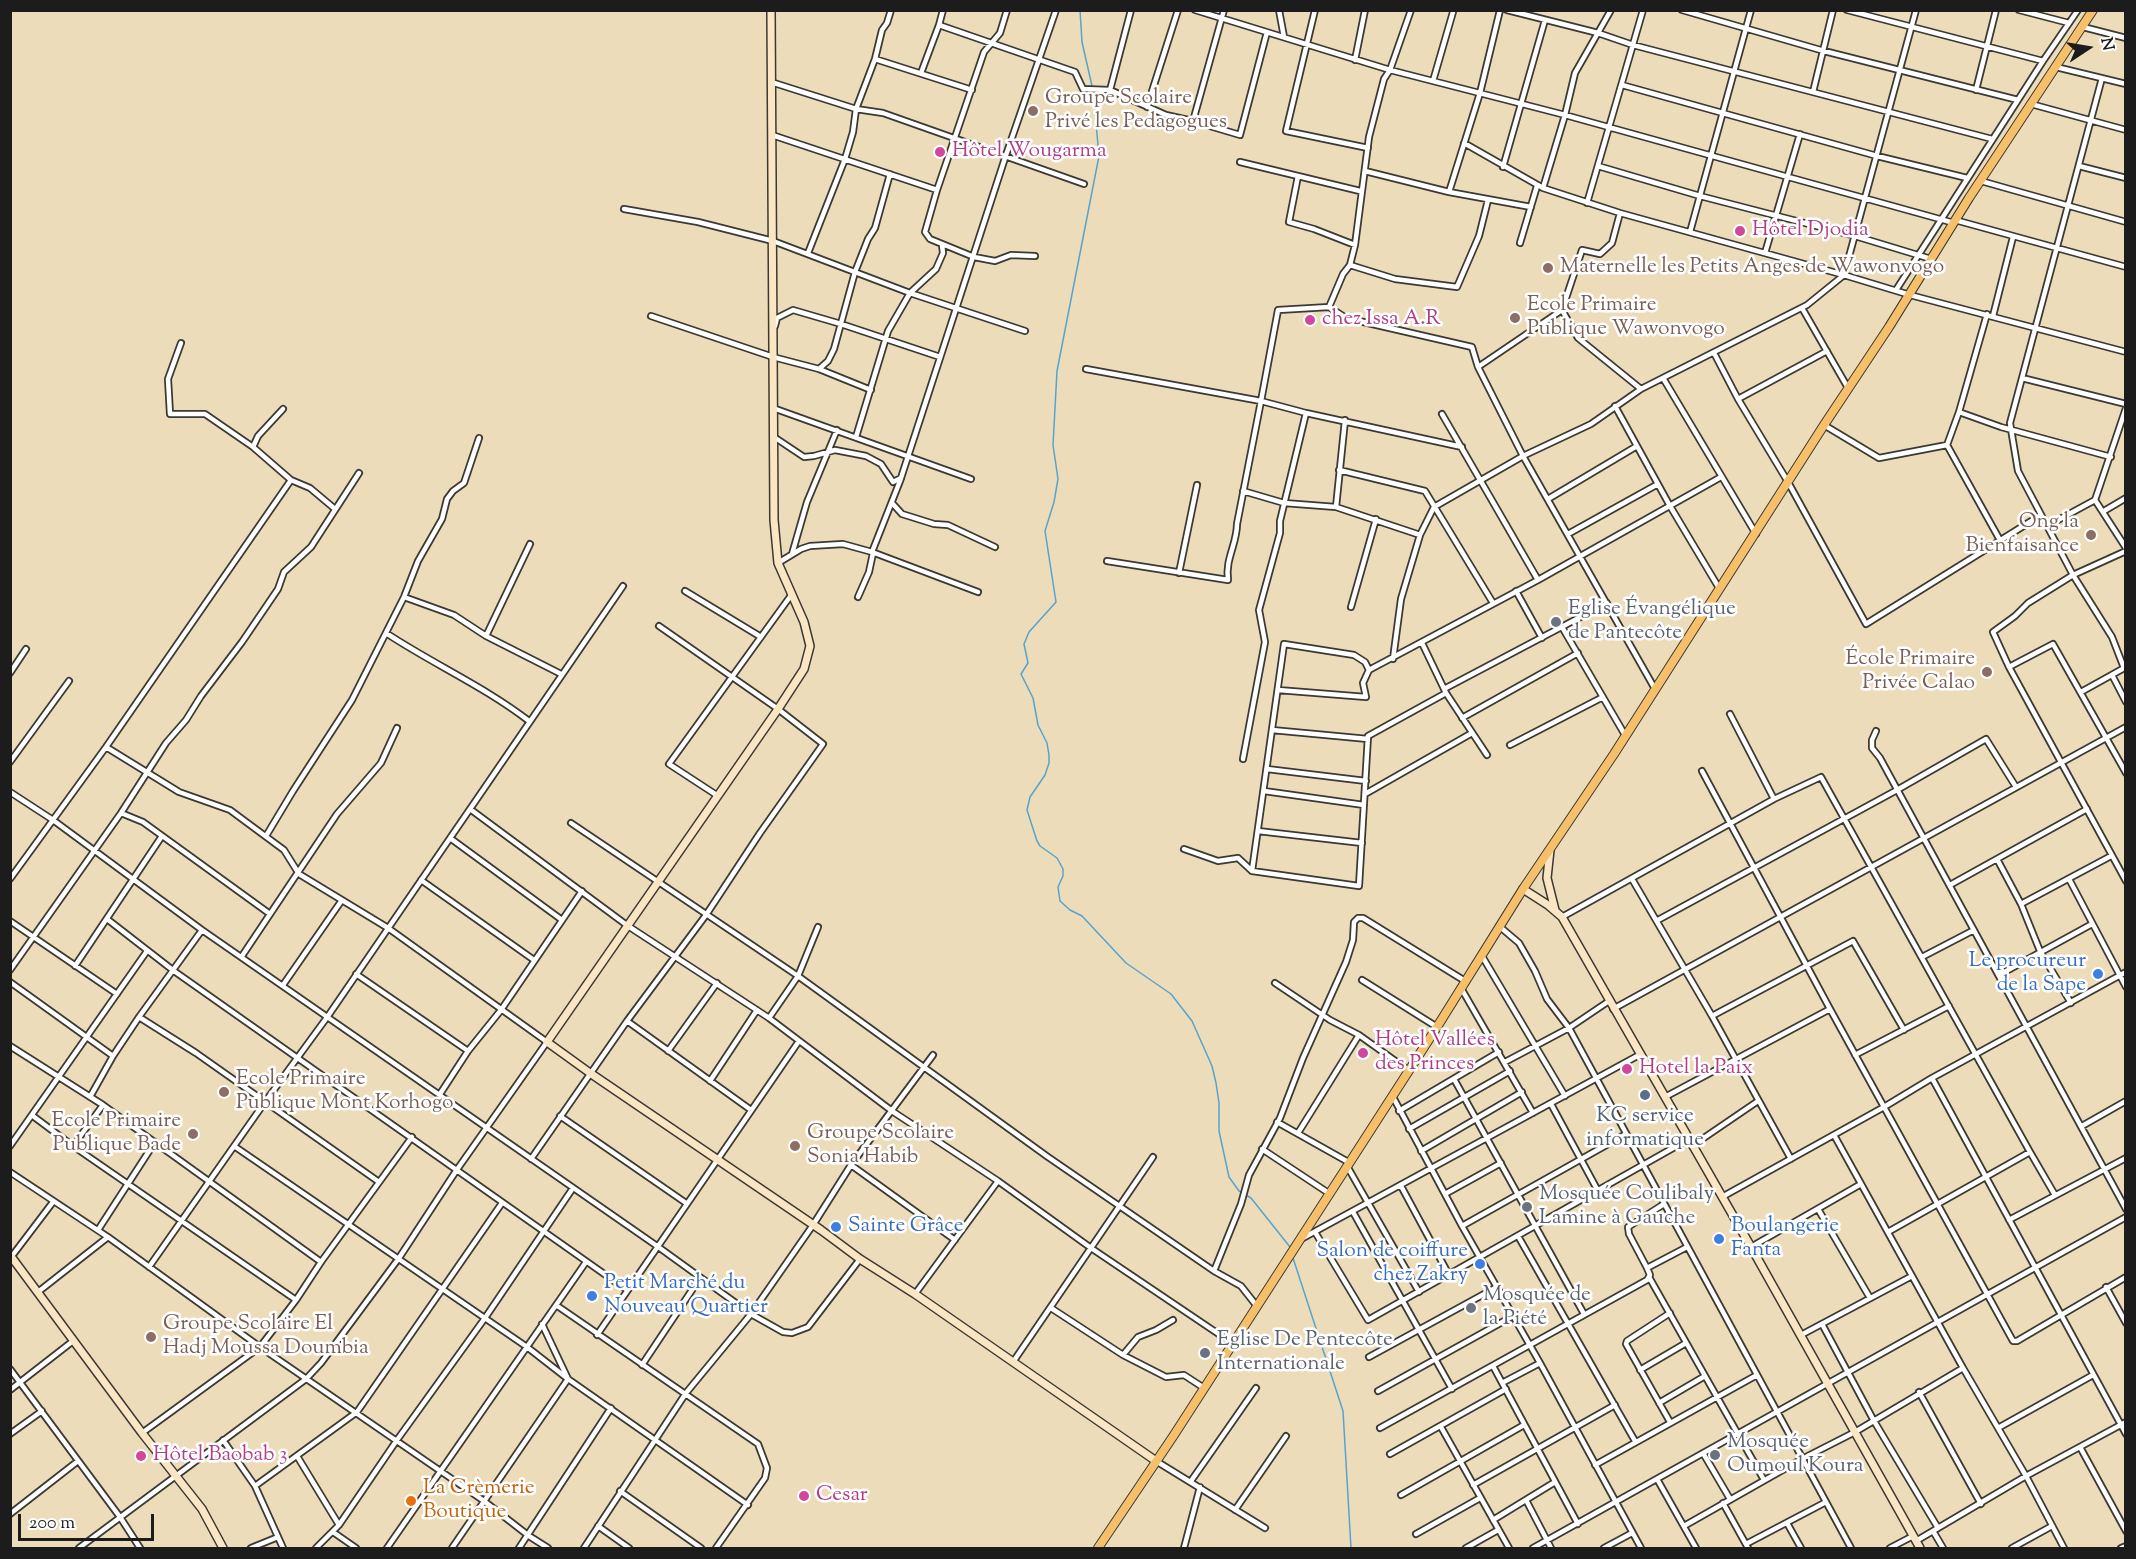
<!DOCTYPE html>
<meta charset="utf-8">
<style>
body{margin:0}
#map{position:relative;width:2136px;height:1559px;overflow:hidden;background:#eddcba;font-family:"Sorts Mill Goudy",serif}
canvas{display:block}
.frame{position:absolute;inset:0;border:12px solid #1c1c1c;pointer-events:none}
.north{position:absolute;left:2058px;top:18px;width:60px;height:60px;-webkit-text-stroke:4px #fff;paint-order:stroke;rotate:78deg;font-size:16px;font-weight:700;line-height:24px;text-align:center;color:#1c1c1c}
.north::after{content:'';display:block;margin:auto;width:21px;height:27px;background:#1c1c1c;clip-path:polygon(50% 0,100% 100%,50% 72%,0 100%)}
.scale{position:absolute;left:18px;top:1514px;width:136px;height:27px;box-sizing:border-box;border:3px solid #1c1c1c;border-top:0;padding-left:8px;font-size:18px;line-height:21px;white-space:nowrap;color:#1c1c1c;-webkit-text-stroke:4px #fff;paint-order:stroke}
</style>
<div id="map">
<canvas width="2136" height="1559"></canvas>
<div class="frame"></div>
<div class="north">N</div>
<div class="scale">200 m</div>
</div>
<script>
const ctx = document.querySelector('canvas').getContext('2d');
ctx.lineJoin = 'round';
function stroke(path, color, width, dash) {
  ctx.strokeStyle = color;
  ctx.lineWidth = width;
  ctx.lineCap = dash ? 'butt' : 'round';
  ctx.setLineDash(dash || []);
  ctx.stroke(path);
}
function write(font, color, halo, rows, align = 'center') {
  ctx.font = font + ' "Sorts Mill Goudy",serif';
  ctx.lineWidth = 5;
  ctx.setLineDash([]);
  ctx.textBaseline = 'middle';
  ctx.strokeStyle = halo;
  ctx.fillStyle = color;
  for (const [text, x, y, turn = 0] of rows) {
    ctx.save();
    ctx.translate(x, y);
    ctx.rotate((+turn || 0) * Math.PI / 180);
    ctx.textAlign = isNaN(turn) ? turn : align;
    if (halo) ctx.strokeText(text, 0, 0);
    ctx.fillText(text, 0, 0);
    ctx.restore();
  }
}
stroke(new Path2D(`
 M1080 10 1082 42 1092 86
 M1093 91 1099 156 1057 371 1053 445 1058 479 1054 502 1045 531 1056 602 1029 632 1024 644 1028 663 1021 674 1033 698 1038 725 1047 743 1049 755V763L1045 775 1030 797 1027 810 1037 841 1040 846 1057 858 1063 869V876L1058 887 1060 901 1070 910 1082 916 1126 963 1171 994 1192 1021 1212 1066 1216 1083 1219 1103V1131L1229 1177 1239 1191 1251 1198 1290 1247
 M1293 1258 1343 1411 1351 1548`), '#55a4cf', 1.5);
const street = new Path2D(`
 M1007 10 1000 33 984 52 937 190 925 232 930 239 974 257 995 261 1011 255 1035 256
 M1195 10 1390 70 1565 115 1954 223
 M1279 10 1284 37
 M1315 10 1286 131 1368 148
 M1507 10 1598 33 1633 45 1992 139
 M1682 10 1824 51 2018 100
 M1847 10 2043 61
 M2019 10 2069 23
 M939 25 943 10
 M2083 27 2126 38
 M875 59 972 90
 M1355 60 1365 10
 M2056 67 2126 84
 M921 73 939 25 1075 72 1083 89 1110 90 1166 115 1193 121 1240 135 1267 32
 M2102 78 2010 423 2018 471 2073 575 2112 637 2124 668
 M1433 81 1453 12
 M771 82 856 109 883 113 1084 184
 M1622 85 1877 156 1967 178
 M1110 90 1131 10
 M1976 90 1996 10
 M1813 92 1833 10
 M2031 104 2126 130
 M1147 107 1178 10
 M1193 121 1224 10
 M772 135 937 190
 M1464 143 1543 188 1620 213 1844 275 1910 295 2126 352
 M1240 162 1360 191
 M1598 166 1700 196 1855 236 1931 259
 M2079 166 2126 178
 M1503 167 1545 20
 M1365 171 1449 192 1531 207
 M1298 176 1289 222 1314 229 1355 245
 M1981 181 2126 222
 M1543 188 1565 115 1575 73 1611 10
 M1449 192 1480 93 1500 10
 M1587 203 1643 10
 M624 209 698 222 773 241 910 293 1025 331
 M1620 213 1612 243 1600 254 1582 250 1562 310 1578 338 1641 389
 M1955 220 2126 267
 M1690 232 1751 10
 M1520 243 1537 186
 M808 253 845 159 853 132 856 109 875 59 882 30 887 23 891 10
 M1765 253 1800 134
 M1350 265 1395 279 1457 287 1479 236 1488 200
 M1896 290 2043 61 2078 10
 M1329 307 1343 274 1350 265 1355 245 1369 137 1384 79 1390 70 1411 10
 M1802 308 1848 388
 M1987 314 1959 412 1947 445 2001 542
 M651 316 773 357 819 369 871 390
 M1993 316 2013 237
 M775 326 777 318 793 310 841 324 940 357
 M181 343 168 379 170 414H205L253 447 291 480 310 488 335 509
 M1714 353 1738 399 1788 482 1866 624 2041 515
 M1478 367 1562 310
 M819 369 828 361 834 349 855 272 868 239 875 228 890 174
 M1086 369 1261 401 1278 310 1329 307 1346 318 1472 347 1478 367 1523 456 1655 689
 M1663 378 1756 534
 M2022 378 2126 404
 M1738 399 1827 351
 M1615 406 1670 506 1719 588
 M773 408 971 479
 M1959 412 2001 427 2111 457
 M1442 414 1538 580
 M1824 425 1879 458 1947 445
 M774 437 804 457 814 456 835 450 866 456 881 464 893 482 901 478
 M856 437 888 331 910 293 936 269 943 253 942 245
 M253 447 258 436 283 409
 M1339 470 1425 491 1493 603
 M1243 491 1284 503 1336 507 1420 535
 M1548 499 1637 446
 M2095 500 2126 548
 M892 503 902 514 934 524 948 525 995 547
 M1336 507 1345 420
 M2104 511 2126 498
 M2047 526 2095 500 2126 408
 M1568 534 1658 484
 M2126 551 2073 575 2028 603 2015 616 1993 632 2009 667 2126 881
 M872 552 900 481 1005 158 1056 10
 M792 554 807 502 837 430
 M1107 561 1228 580C1225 559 1237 544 1237 524L1261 401 1306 413 1462 447
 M778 563 801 549 810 546 843 544 872 552 978 592
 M1179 573 1197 485
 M685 591 761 637
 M1516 591 1542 638
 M404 597 454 615 486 636 561 674
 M858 597 869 572 873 553
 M1351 607 1376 519
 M1562 627 1625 735
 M386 633C433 664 485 687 529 721
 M486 636 530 544
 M1422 643 1446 693 1487 755
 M1393 659 1401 599 1420 535 1434 507 1523 456 1591 424 1641 389 1807 305 1844 275 1916 10
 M2009 667 2053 644 2126 773
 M10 673 26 649
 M2112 675 2126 702
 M1444 689 1607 603
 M1278 690 1366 697 1363 683 1369 670 1538 580 1721 477
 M2081 692 2126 667
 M1730 714 1774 799
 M1462 718 1578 653
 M1272 730 1368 739
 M1876 731 1872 740V748L1880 758 2126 1209
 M1510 745 1603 697
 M1243 759 1265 642 1259 610 1280 533V521L1306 413
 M10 762 69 681
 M1267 769 1366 781
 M1702 771 1830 1009 2013 1341H2017L2126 1277
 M1264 791 1364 805
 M10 792 53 820 202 930 657 1246 751 1314 783 1332 792 1333 808 1327 860 1259
 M1365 794 1472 733
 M718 796 669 764 792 594
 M470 809 628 926 769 1018 892 1111 998 1181 1091 1248 1232 1343
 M121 813 143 822 270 914
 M571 823 798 976 1048 1157 1214 1271 1241 1286 1256 1305
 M1258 831 1362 843
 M266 836 293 791 352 700 404 597 418 561 442 519 447 499 453 491 464 483 479 438
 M450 838 562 920
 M1184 849 1218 861 1238 858 1252 871 1359 886 1368 736 1446 693
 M1997 859 2021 904 2040 951 2071 1003
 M1252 871 1284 644 1354 655 1365 662 1369 670
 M10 879 106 747 291 480
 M1632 879 1712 1016 1791 1159
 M2069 879 2126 987
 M421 880 534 960
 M1950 885 2087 809
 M2021 904 2111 856
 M1562 917 1774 799 1821 777 2030 1152 2055 1195
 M107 919 174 971 627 1290
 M1658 920 1897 790 1986 739 2016 787
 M10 921 117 994
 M1499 926 1519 943 1535 971 1547 999 1569 1028 1851 1548
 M242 956 337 814 381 763 397 728
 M1482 956 1565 1096
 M1922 957 1974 930
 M75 966 162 836
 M10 970 121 813 166 743 186 720 201 696 242 642 278 589 284 572 311 547 359 473
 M356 974 468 1051
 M1999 975 2092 924
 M1362 980 1437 1027
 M10 982 113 1056
 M1275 983 1330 1020 1359 1035 1408 1070
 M283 985 342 900
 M1461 988 1533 1113
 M1613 1009 2126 727
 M1712 1016 1853 941 1904 1030
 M139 1017 196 1053 379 1182
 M769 1018 798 976 818 927
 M627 1021 751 1110
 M10 1046 103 1105 321 1262
 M668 1051 717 983
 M1855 1055 1949 1006
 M1505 1062 1569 1028 1609 1001
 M1932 1078 2126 1434
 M1454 1079 1584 1314
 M710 1081 757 1010
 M440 1094 468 1051 501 1010 582 891
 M90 1097 113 1056 139 1017 202 930
 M1393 1097 1462 1226 1540 1363 1641 1548
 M1665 1097 1830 1009
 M1551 1104 1598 1191
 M1399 1111 1499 1052
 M33 1116 73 1146 296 1300
 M560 1116 686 1203
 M1277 1122 1350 1163
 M2082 1126 2126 1101
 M1409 1129 1510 1071
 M1298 1133 1359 1035
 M1834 1135 1963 1368 2026 1476 2064 1548
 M10 1146 147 951
 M73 1146 103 1105
 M234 1146 527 1347 568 1379 748 1505
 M1692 1146 1758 1101
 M1262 1149 1330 1194
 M1421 1151 1522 1092
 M531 1159 627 1021 706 915 760 833 823 744 778 709 659 626
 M851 1165 955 1240
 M1347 1166 1419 1292
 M10 1172 108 1237 260 1347 484 1501 529 1536 548 1548
 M1401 1186 1449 1275
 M1445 1194 1501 1163
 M1722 1197 1884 1107 1932 1078 2126 972
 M1818 1209 1870 1298
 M1353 1212 1452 1389
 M2009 1220 2126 1158
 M1462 1226 1626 1134
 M98 1230 155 1142
 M1315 1232 1368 1320 1689 1139
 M1888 1232 2030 1152
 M1518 1236 1635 1441
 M1303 1238 1641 1054
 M1751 1247 1861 1184
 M12 1256 53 1202
 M149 1267 265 1102 328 1016 623 586
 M1647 1268 1629 1234 1628 1227 1664 1204
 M1214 1271 1241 1204 1249 1175 1280 1118 1303 1058 1346 962 1353 940 1354 922 1358 918H1363L1465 981
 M1649 1277 1764 1480
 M2106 1287 2126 1323
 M38 1292 108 1237
 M915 1294 998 1181
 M556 1305 758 1444 767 1468 765 1478 716 1548
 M1051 1308 1123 1355 1166 1377 1184 1375 1204 1388
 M1670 1313 1627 1341 1626 1344 1670 1422
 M1822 1324 1874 1421 1938 1528
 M597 1335 799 1041
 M1801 1335 1912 1276
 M1123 1355 1138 1337 1156 1330 1173 1320
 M1369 1357 1497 1287
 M1013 1362 1153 1157
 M642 1365 700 1278
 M1493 1366 1578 1524
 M10 1369 120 1517 140 1548
 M1640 1370 1686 1343
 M1502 1383 1540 1363
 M10 1390 73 1341
 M1378 1391 1513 1316
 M1919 1392 1981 1504
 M1659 1403 1705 1376
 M1441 1427 1509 1548
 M1380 1428 1647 1280 1650 1275 1647 1268 1687 1247
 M1998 1428 2093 1375
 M142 1433 260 1347 296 1300 321 1262 412 1137
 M10 1434 42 1411
 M223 1440 255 1486 283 1548
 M2080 1447 2126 1531
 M1703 1453 1730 1499
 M1390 1454 1506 1389
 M297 1456 339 1525
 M1156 1461 1265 1528
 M1595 1465 1757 1375
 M1657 1479 1696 1548
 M1191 1481 1256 1388
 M1473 1485 1615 1405
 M255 1486 357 1412 502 1203
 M620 1491 701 1548
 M1401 1495 1524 1425
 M1526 1500 1551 1548
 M1723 1503 1748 1548
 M1235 1510 1286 1436
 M10 1514 78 1461
 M1493 1520 1555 1482
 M1787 1523 1801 1548
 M598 1526 629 1548
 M1684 1526 1802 1459 1855 1432 1963 1368
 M1933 1531 1943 1548
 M333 1532 356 1548
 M1416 1534 1480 1498
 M1916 1541 2026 1476 2126 1422
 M1746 1544 1826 1502
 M79 1548 306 1379 321 1363 399 1258 456 1171 547 1042 388 928 299 874 284 850 230 810 179 792 106 747
 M251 1548 278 1537
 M316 1548 339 1525 397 1440 485 1318 573 1188
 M387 1548 586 1262
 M452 1548 568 1379 542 1324
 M519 1548 611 1408
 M584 1548 686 1393 751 1314 813 1225 851 1165 933 1055
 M1184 1548 1200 1487
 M1466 1548 1498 1530
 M1533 1548 2126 1217
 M1604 1548 1632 1533
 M1890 1548 1913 1536
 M2012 1548 2052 1526
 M2121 1548 2126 1546`);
const secondary = new Path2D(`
 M771 10 774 520 778 563 804 622 810 646 804 669 778 709 547 1042 590 1073 821 1230 860 1259 915 1294 1156 1461
 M1550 850 1547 878 1555 910
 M1523 889 1548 905 1562 917 1751 1247 1920 1548
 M10 1255 142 1433 202 1509 223 1548`);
const primary = new Path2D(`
 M1098 1548 1174 1435 1437 1027 1523 889 1614 754 1824 425 1889 327 1969 198 2093 10`);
stroke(street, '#3b3934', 8);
stroke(secondary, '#3b3934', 10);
stroke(primary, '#3b3934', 10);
stroke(street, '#fff', 4.5);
stroke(secondary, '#fbe6c4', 7);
stroke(primary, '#f6c06b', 8);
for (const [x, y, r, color] of [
 [1033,111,6,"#8d6e63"],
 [940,152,6,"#d1479c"],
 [1740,231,6,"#d1479c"],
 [1548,268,6,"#8d6e63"],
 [1515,318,6,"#8d6e63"],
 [1310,320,6,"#d1479c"],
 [2091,535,6,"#8d6e63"],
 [1556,622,6,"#6b7280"],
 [1987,672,6,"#8d6e63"],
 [2098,974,6,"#3f7fe0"],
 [1363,1053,6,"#d1479c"],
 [1627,1069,6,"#d1479c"],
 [224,1092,6,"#8d6e63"],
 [1645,1095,6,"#5c6f8a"],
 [193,1134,6,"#8d6e63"],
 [795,1146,6,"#8d6e63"],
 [1527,1207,6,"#6b7280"],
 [836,1227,6,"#3f7fe0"],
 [1719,1239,6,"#3f7fe0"],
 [1480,1264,6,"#3f7fe0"],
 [592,1296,6,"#3f7fe0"],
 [1471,1308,6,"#6b7280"],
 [151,1337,6,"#8d6e63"],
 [1205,1353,6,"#6b7280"],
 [1715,1455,6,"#6b7280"],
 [141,1456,6,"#d1479c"],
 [804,1496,6,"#d1479c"],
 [411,1501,6,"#e8710a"]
]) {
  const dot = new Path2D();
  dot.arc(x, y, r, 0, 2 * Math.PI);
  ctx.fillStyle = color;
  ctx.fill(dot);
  stroke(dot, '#fff', 2);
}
write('21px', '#785e54', '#fff', [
 ["Groupe Scolaire",1045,99],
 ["Privé les Pedagogues",1045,123],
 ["Maternelle les Petits Anges de Wawonvogo",1560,268],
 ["Ecole Primaire",1527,306],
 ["Publique Wawonvogo",1527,330],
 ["Ong la",2079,523,"right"],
 ["Bienfaisance",2079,547,"right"],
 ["École Primaire",1975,660,"right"],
 ["Privée Calao",1975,684,"right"],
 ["Ecole Primaire",236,1080],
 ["Publique Mont Korhogo",236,1104],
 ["Ecole Primaire",181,1122,"right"],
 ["Publique Bade",181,1146,"right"],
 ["Groupe Scolaire",807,1134],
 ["Sonia Habib",807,1158],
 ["Groupe Scolaire El",163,1325],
 ["Hadj Moussa Doumbia",163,1349]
], 'left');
write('21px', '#b23c85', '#fff', [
 ["Hôtel Wougarma",952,152],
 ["Hôtel Djodia",1752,231],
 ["chez Issa A.R",1322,320],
 ["Hôtel Vallées",1375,1041],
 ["des Princes",1375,1065],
 ["Hotel la Paix",1639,1069],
 ["Hôtel Baobab 3",153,1456],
 ["Cesar",816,1496]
], 'left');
write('21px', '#5b616d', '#fff', [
 ["Eglise Évangélique",1568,610],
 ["de Pantecôte",1568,634],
 ["Mosquée Coulibaly",1539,1195],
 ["Lamine à Gauche",1539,1219],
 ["Mosquée de",1483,1296],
 ["la Piété",1483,1320],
 ["Eglise De Pentecôte",1217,1341],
 ["Internationale",1217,1365],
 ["Mosquée",1727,1443],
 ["Oumoul Koura",1727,1467]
], 'left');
write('21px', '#366cbe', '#fff', [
 ["Le procureur",2086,962,"right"],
 ["de la Sape",2086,986,"right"],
 ["Sainte Grâce",848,1227],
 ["Boulangerie",1731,1227],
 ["Fanta",1731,1251],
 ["Salon de coiffure",1468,1252,"right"],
 ["chez Zakry",1468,1276,"right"],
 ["Petit Marché du",604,1284],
 ["Nouveau Quartier",604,1308]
], 'left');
write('21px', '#4e5e75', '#fff', [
 ["KC service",1645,1117],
 ["informatique",1645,1141]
]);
write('21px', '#c56008', '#fff', [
 ["La Crèmerie",423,1489],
 ["Boutique",423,1513]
], 'left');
</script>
